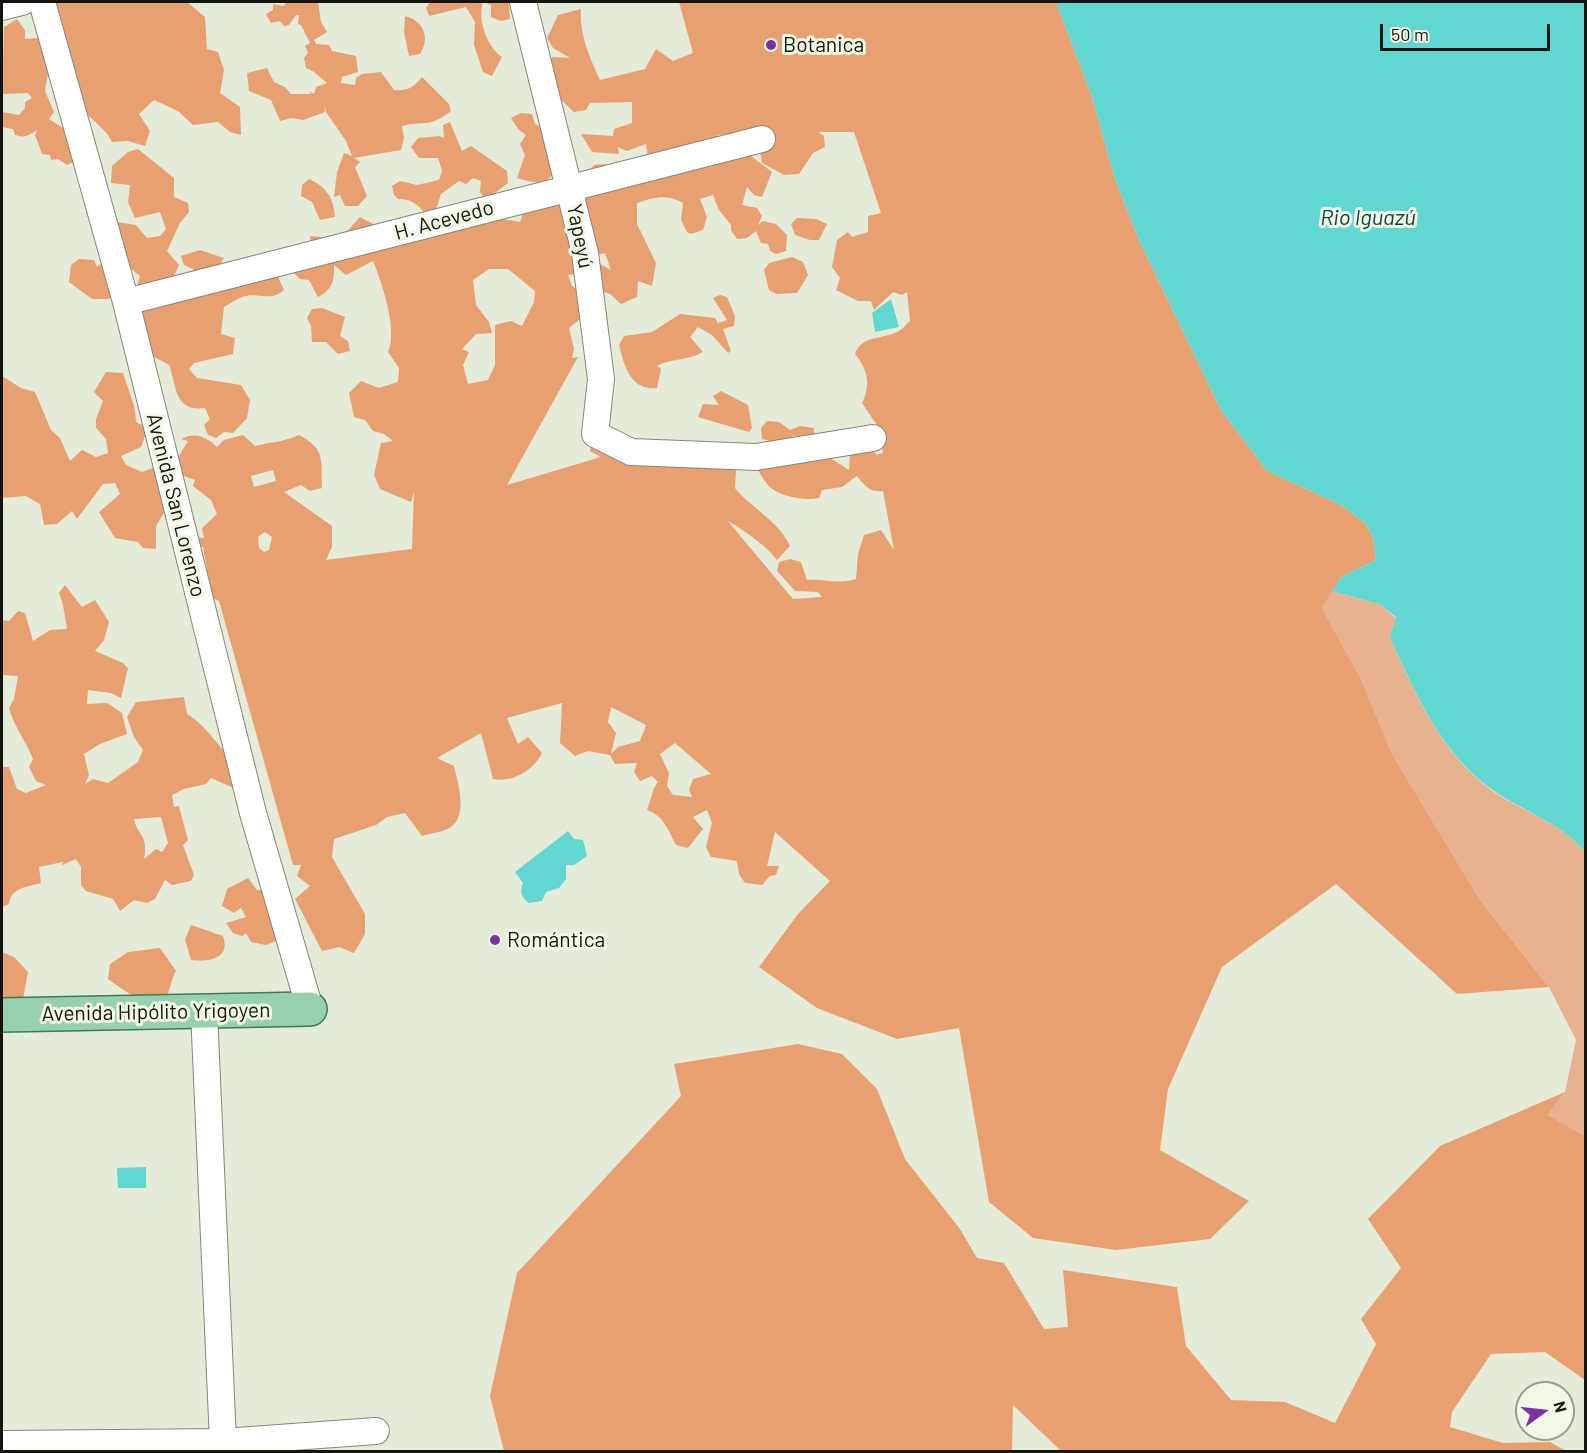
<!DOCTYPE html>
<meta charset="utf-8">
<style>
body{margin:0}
#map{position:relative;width:1587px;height:1453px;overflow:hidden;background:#e5ebd9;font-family:Barlow,sans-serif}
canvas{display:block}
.frame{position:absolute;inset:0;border:3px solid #13150f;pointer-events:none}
.north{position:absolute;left:1515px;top:1381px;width:60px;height:60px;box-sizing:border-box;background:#f2f8e6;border:2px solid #999d90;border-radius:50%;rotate:75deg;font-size:16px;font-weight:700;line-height:24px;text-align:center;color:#13150f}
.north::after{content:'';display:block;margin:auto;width:21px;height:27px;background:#7b31a3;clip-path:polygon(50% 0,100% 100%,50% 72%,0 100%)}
.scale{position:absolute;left:1380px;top:24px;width:170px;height:27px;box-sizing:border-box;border:3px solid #13150f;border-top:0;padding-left:8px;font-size:18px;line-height:21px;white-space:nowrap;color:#13150f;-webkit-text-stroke:4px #f2f8e6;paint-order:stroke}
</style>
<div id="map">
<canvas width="1587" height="1453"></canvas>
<div class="frame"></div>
<div class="north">N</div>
<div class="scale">50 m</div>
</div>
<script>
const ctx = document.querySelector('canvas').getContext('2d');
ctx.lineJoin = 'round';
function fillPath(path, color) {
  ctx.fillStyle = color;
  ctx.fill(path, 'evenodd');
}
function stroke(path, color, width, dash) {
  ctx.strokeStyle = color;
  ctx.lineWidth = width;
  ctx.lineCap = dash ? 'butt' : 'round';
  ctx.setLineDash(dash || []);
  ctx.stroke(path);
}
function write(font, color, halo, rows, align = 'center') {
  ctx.font = font + ' Barlow,sans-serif';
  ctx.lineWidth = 6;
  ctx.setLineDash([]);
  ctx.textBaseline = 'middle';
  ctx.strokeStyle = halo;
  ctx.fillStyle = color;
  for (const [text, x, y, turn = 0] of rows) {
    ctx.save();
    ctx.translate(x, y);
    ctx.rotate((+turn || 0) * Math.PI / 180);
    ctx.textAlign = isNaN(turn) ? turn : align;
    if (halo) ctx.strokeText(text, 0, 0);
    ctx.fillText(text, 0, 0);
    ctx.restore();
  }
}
fillPath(new Path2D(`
 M1332 591 1379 604 1396 618 1390 637C1415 695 1442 755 1494 792 1526 813 1560 822 1585 852V1136L1548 1115 1565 1092 1576 1040 1549 987 1480 900 1392 754 1362 681 1322 608Z`), '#e9b28e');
fillPath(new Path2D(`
 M48 2H187L205 17 207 49 218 52 224 70 220 93 240 107 241 135 230 132 218 122 193 125 178 111 154 100 139 114 150 131 145 146 128 141 112 142C105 128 94 122 84 111Z
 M286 2H318L321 22 327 32 314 40 316 44 329 45 332 51 356 56 358 72 342 77 341 83 355 85 356 78 362 74 381 72 394 90C408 91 413 88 422 77L449 104 451 111C428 129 425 120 402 126L404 138 401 150 354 158 360 162 355 167 367 196 358 206H345L340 195 334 197 337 172 344 153 352 156 346 141 326 112 324 104 325 112 303 120 292 118 280 121 271 100 249 91 247 73 267 68 274 82 285 87 291 94H311L309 91 314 94 316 87 327 83 314 72 306 68 304 58 308 53 305 46 310 43 301 25 298 24 299 15H296L289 25 284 26 280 21 271 23 266 14 273 10V4L284 6Z
 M430 2H509L510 19 501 21 491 17V5L483 2C477 19 487 47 502 57L492 76 483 72 474 45 475 22 466 7 429 16 426 8Z
 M679 2H1056L1092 97 1115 179 1139 240 1221 410 1267 471 1341 505 1365 523 1373 537 1376 560 1341 577 1322 608 1362 681 1392 754 1480 900 1549 987 1457 994 1336 884 1222 967 1168 1089 1160 1150 1249 1201 1210 1239 1116 1250 1033 1238 989 1202 959 1028 897 1039 817 1008 759 967 798 914 830 881 775 832 767 866H779L776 875 770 876 762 885 745 883 739 874 737 861 711 857 706 847 712 823 707 810 693 817 703 829 688 848 676 845C668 830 664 816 647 810L654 788 658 782 652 776 640 781 634 772 637 763 615 764 610 755 588 751 575 756 560 743 562 703 507 718 518 744 528 737 542 753C534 770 512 783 493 779L481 733 437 758 454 766C458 783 468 815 451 827 444 832 431 833 422 836L405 813 387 817 376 825 334 839 332 857 365 914V934L354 953 339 947 322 951 295 899 310 886 297 876 301 865H293L219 601 212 598 203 547 195 548 196 537 204 538 202 528 217 514 211 500 193 486 195 480 179 474C174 459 181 454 188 441L181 439C196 432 205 436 217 447L224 440 243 435 255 446C271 442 284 442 299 435 326 449 321 461 322 488L310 491 301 485 284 492 332 526V547L326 560 412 549 414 492 411 502 380 489 374 475 381 443 393 441 384 434 373 431 365 420 354 417 349 393 361 381 379 388 398 382 399 368 388 352C398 330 382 283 373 261L346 275 334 265C335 280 332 290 318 297L309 280 300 279 292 271 311 250 310 236 321 237 332 244 342 237 360 217 379 227 488 211 503 219 520 222 525 207 587 173 594 165 605 164 612 171 648 157 646 144 627 151 618 147 619 154 592 152 581 134 613 136 614 129 632 123V102L590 103 586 110 574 112 555 94 536 93 552 57 570 58 553 48 547 38 558 15 581 9C579 34 590 58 600 80L645 69 656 49 673 61 693 53ZM818 132H854L881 213 868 216V232L852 237 848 232 837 240 832 267 840 278 836 290 858 301H871L874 310 893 292 902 295 907 292 910 321C906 324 903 329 899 331 884 340 862 334 855 354 868 370 871 385 862 403L879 428 883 453 877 455 867 444 850 453 849 470 827 456 756 467C760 473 765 483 771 488 782 497 805 501 819 498L822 490 842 487 857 476C865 486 870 493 883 491L894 550 881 530 864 535 858 554 856 579C837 585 826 578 807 580L801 562 790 559 779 562 777 571 795 591 818 592 822 597 793 599 727 520C743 530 766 545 777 560L790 546C779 521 751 508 735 488L736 469 635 438 616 436 591 442 590 451 601 457 507 485 578 357 572 358 574 349 569 328 584 316 588 298 572 286 568 275 578 274 592 256 605 253 611 270 598 263 599 290 610 294 621 304 637 297 638 281 652 286 656 263 637 224V203C655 197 667 194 683 203L681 220 687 232 691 234 703 230 707 217 700 199 713 195 719 210 731 225V230L737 239 747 238 756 231 761 243 768 244 770 251 776 254 786 251 787 235 776 224 763 221 758 225 762 216 757 208 742 205 747 187 754 195 762 197 772 172 730 140 716 135 771 133 760 151 762 163 784 175 799 174 813 153 825 147 824 136ZM489 269H508L535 291 534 302 522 326 511 321 495 325V365L488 380 468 384 463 365 469 352 462 349 476 334 492 333 489 322 476 305 473 280ZM273 470 276 481 254 487 251 476ZM265 532 272 537 269 550 264 552 259 548 258 537ZM611 707 646 725 640 741 618 747 611 754 616 733 608 722ZM675 743 711 774 693 779 689 790 692 797 673 795 667 786 669 773 660 754Z
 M405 16C423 20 431 38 420 54L409 56 404 32Z
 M17 19 25 30V39L37 38 41 43 49 67 45 91 54 112 49 119 66 130 75 161 67 165 58 159 51 160 50 155 42 154 35 135 37 130C28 136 25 138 15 135L13 129 2 127V112L19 115 25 108V102L32 98 28 93 2 94 4 27Z
 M521 113 532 114 535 124 545 129 553 175C542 186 531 182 517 178L525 155 520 144 526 135 518 129 511 118Z
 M450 122 462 151 471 146 507 171 508 183 486 200 480 192 481 181 473 178 466 184 459 181 441 194 434 216 429 217C419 207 413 198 398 199L394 195 392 186 400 181 417 185 439 180 442 171 438 158H419L411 147 418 138 439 136 444 138 443 125Z
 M138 149 174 178V197L188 203 189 212 180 223 167 251 179 265 171 283 197 278 193 269 184 265 181 256 200 250 224 258 216 272 274 268 284 290C270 303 258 291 242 297 236 299 230 304 224 307L221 334 235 338 233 354 194 363 189 369 197 378 241 385 250 400 247 418 233 433 224 432 216 438 208 435 204 425 210 419 205 408C174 412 177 387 169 365L147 353 135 294 140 276 112 253 124 241 113 229 98 232 86 214 89 206 111 221 136 225 147 238 160 236 166 229 160 212 135 218 128 202 130 185 111 183 112 166 128 152Z
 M309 179C327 187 334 199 335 217L320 220 312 202 301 196 302 185Z
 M797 218 816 219 827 224 819 240H810L795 235 791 224Z
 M792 257 803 262 808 275 797 293 776 294 769 290 764 270 769 263Z
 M79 259 94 260 97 267 102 263 117 291 110 299H92L69 282 71 265Z
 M720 295 727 297 735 316 734 326 723 329 731 351 728 353 712 335 698 327 690 337 703 352C687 361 668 359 657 366L661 369 657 388C631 391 624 366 619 345L624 336 652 332 680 314 715 318 718 323 727 320 713 298Z
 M322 308 345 317 340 336 348 341 350 351 338 354 326 342H312L311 326 307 318 312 309Z
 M106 372 123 373C128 391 136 404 136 422L148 428 141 447 121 456 126 465 142 472 155 467 165 511 156 526V549L143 548 138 542 115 538 99 512 120 494 115 483 103 484 77 519 72 511 57 524 44 525 40 504 26 496 2 498V376L21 388 35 392 51 430 60 438 70 461 82 450 96 457 108 453 106 439 96 428V419L103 401 94 392Z
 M721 391 748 405 752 428 749 432 698 417 703 404 719 405 713 396Z
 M767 421 779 422 790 430 800 426 814 428V437L794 436 774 442 762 439 761 428Z
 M65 585 82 607 95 600 109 622 104 640 95 651 123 663 128 668 121 698 111 693 88 690 87 704 107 703 122 713 127 734 100 744 84 754 89 775 85 784 93 779 108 783 138 762 143 750 134 737 127 717 136 702 184 697 187 714C208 726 220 750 238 767L236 789 211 778 206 784 184 789 172 795 174 807 179 806 188 840 183 845 194 875 191 881 172 885 165 880 155 899 147 903 134 900 120 911 113 899 86 891 81 885V867L76 859 62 865 63 862 39 867 41 883C27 887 11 887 9 904L2 907V767H9L17 789 26 793 46 785 36 781 29 767 33 759C26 741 14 727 9 708L14 699 18 676 3 675 2 672V620L9 621 18 611 25 613 33 641 50 630 67 629C65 617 64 605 59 593ZM161 817 168 843 162 852 156 849 144 859C149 834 137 836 134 819Z
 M248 878 257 890H263L279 940 266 945 251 942 246 933 242 936 233 933 226 923 246 917 241 908 234 913 222 906 227 889Z
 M191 925 223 936C231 959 209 962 191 960L185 940Z
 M160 948 176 971C170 981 171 991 164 1001 137 1001 129 994 108 979L110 964 128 952Z
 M2 952 14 957 28 972 23 999 2 1000Z
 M798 1044 842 1054 877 1089 905 1159 960 1229 977 1258 1004 1263 1044 1329 1068 1327 1063 1270 1177 1287 1186 1346 1231 1400 1285 1402 1335 1423 1376 1344 1361 1319 1401 1268 1368 1219 1440 1146 1565 1092 1548 1115 1585 1136V1380L1545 1352 1491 1354 1452 1412 1450 1427 1503 1443 1550 1442 1566 1451H1061L1013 1405 1012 1451H504L490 1396 517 1273 681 1096 674 1064Z`), '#e8a070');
fillPath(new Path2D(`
 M1056 2H1585V852C1560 822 1526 813 1494 791 1442 755 1415 694 1390 637L1396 617 1379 604 1332 591 1341 577 1376 560 1373 537 1365 523 1341 505 1267 471 1221 410 1139 240 1115 179 1092 97Z
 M891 299 899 327 875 332 872 313Z
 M568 831 574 839 583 840 587 856 574 865H566V879L559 888 546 892 542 901 529 903C521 898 520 892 523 883L515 872Z
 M146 1167V1188H118L117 1168Z`), '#60d8d1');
const minor = new Path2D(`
 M42 2 126 302 253 813 310 1009
 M523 2 585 253 601 379 595 434 631 452 756 457 873 438
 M2 7 22 2
 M126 302 762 139
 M204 1011 223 1442
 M2 1444 223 1442 376 1431`);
const major = new Path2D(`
 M2 1015 310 1009`);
stroke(minor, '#838878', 28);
stroke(major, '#3c7a55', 36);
stroke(minor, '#fff', 26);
stroke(major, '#97d0af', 33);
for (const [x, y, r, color] of [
 [771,45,6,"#7b31a3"],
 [495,940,6,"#7b31a3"]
]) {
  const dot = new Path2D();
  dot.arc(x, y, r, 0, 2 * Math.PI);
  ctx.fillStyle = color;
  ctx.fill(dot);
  stroke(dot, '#f2f8e6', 2);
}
write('21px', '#13150f', '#f2f8e6', [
 ["Botanica",783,45],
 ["Romántica",507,940]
], 'left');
write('21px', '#13150f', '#f2f8e6', [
 ["H. Acevedo",444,220,-15],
 ["Yapeyú",580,236,79],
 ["Avenida San Lorenzo",176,505,76],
 ["Avenida Hipólito Yrigoyen",156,1012,-1]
]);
write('italic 22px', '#0c4441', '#f2f8e6', [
 ["Rio Iguazú",1368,218]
]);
</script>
